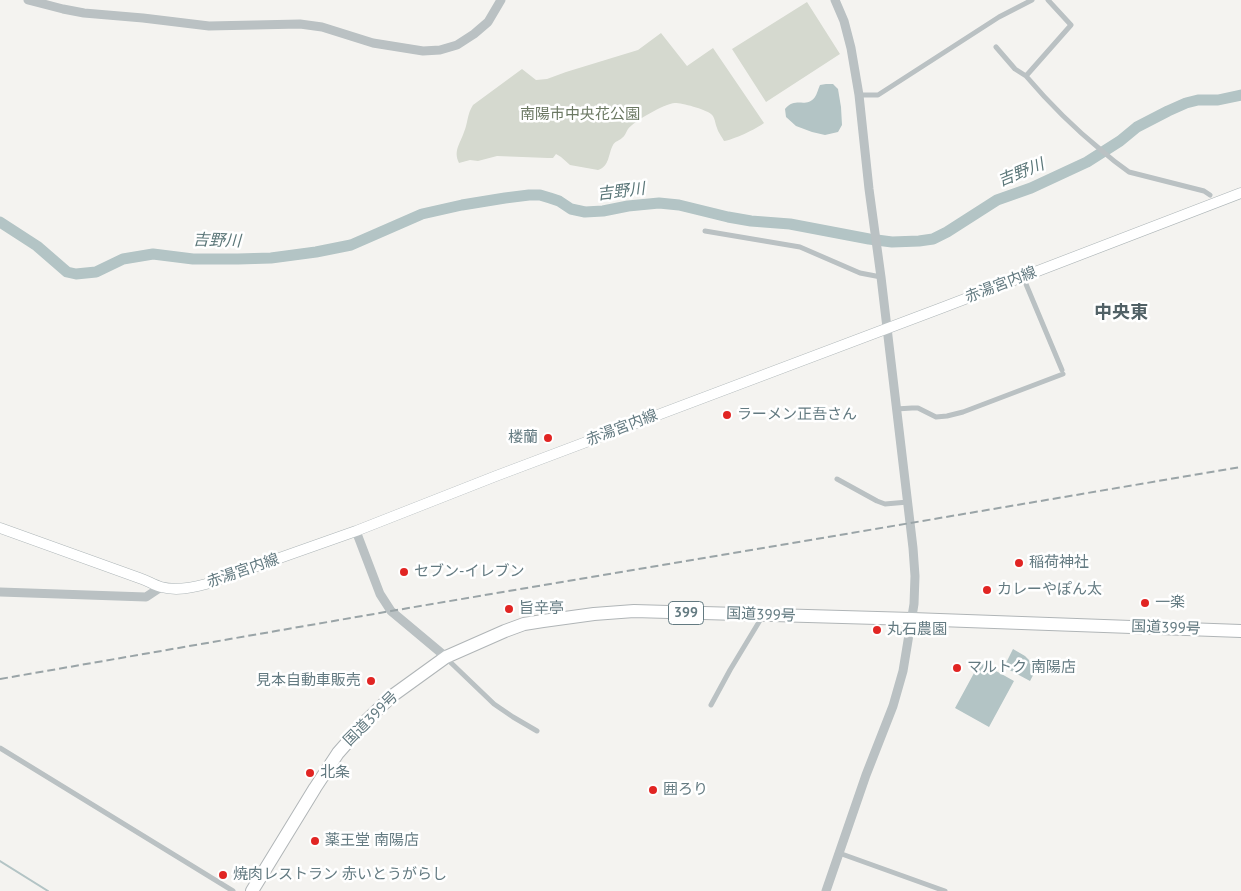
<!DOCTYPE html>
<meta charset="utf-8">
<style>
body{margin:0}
canvas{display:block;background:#f4f3f0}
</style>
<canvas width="1241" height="891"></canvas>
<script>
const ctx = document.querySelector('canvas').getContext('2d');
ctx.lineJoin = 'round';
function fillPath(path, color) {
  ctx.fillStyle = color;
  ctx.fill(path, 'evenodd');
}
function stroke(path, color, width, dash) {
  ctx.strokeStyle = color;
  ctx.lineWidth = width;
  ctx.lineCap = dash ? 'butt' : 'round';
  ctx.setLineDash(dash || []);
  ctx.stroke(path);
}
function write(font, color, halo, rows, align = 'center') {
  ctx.font = font + ' "PT Sans","Noto Sans JP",sans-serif';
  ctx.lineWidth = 5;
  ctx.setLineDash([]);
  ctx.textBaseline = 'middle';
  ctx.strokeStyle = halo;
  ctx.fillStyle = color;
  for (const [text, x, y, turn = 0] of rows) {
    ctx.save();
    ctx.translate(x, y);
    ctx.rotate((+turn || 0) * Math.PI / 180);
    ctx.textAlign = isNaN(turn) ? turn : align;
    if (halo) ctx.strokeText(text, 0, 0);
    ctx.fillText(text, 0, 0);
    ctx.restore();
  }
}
fillPath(new Path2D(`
 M807 2 840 54 766 102 732 49Z
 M661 33 687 66 713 48 764 123C756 129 733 140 724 141 722 137 718 132 717 128 715 123 715 117 711 114 705 109 682 103 675 103 664 104 634 121 628 129 626 132 625 136 622 138 619 141 615 141 613 145 608 154 610 166 598 170L570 165 561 157 556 154 553 158H548L497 156 478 161 470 160 459 163C453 151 460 144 464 132 468 123 467 114 473 105L522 69 536 80 547 79 566 72 638 50Z`), '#d5d9cf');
fillPath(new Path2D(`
 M826 84H833L838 89 841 107 842 125 838 132 825 135 812 132 796 126 786 117 785 109C796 96 806 109 815 97 817 94 818 89 820 85Z
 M1013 649 1025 656 1037 668 1030 681 1004 667Z
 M980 662 1014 681 989 727 955 708Z`), '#b3c4c5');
stroke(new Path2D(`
 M0 861 48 891`), '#b3c4c5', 2);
stroke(new Path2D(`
 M0 222 37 246 67 272 76 274 96 272 123 259 153 254 193 259H238L271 258 316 252 351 245 422 214 462 205 505 198 529 195H540L550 198 559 201 571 209 585 212 603 211 628 206 659 203 679 205 728 217 751 221 790 224 869 239 892 242 919 241 933 239 947 232 997 200 1031 188 1087 162 1120 141 1137 127 1168 111 1186 103 1198 100H1218L1241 95`), '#b3c4c5', 11);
const secondary = new Path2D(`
 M0 528 142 579C148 581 154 585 161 587 176 591 191 588 206 584L356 531 496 476 944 307 1241 193`);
const trunk = new Path2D(`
 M252 891 315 788 338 753 368 719 392 696 446 657 505 631 524 624 543 621 594 614 634 611 912 619 1241 631`);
stroke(secondary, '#adb5b7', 11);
stroke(trunk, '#b0b5b7', 14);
stroke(new Path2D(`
 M1048 0 1071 25 1026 76C1049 103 1074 128 1101 150 1110 158 1119 165 1129 172L1204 191 1210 195
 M996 47 1015 69 1026 76
 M859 95H878L999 17 1032 0
 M705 231 800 247 860 273 881 277
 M1023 277 1062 370
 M896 409 912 408H918L936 417 947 416 963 412 1063 374
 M837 479 877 501 885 504 908 502
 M446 658 494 704 513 717 537 731
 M711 705 730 670 762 617
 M0 748 233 891
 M839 853 945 891`), '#bac1c3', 5);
stroke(new Path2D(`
 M28 0 63 9 84 13 143 18 209 26 300 24 322 27 373 43 423 51 440 50 457 45 474 34 488 22 501 0
 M356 531 380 594 391 611 446 657
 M0 592 146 597 161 587
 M826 891 866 775 893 706 903 671 914 604 915 576 913 548 881 277 869 189 859 95 851 48 844 21 835 0`), '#bac1c3', 9);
stroke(secondary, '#fff', 10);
stroke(trunk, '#fff', 12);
stroke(new Path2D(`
 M0 679 391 611 1241 467`), '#9aa4a7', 2, [8, 4]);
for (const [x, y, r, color] of [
 [727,415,5,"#e12523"],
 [548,438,5,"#e12523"],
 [1019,563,5,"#e12523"],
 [404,572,5,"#e12523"],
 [987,590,5,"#e12523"],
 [1145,603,5,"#e12523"],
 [509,609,5,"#e12523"],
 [877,630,5,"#e12523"],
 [957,668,5,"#e12523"],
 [371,681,5,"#e12523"],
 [310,773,5,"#e12523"],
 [653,790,5,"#e12523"],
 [315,841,5,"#e12523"],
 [223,875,5,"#e12523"]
]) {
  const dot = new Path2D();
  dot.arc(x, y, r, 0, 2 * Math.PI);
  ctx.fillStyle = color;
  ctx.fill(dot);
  stroke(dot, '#fff', 2);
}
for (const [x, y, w] of [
 [686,613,35]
]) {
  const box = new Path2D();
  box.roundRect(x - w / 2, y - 11.5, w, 23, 4);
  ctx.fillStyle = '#fff';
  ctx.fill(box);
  stroke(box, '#637a81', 1);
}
write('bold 14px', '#637a81', null, [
 ["399",686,613]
]);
write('15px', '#6b7862', '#fff', [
 ["南陽市中央花公園",580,115]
]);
write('15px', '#637a81', '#fff', [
 ["赤湯宮内線",1001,285,-21],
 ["赤湯宮内線",622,428,-21],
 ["赤湯宮内線",243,571,-19],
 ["国道399号",761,615,2],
 ["国道399号",1166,628,2],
 ["国道399号",371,719,-45]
]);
write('15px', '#637a81', '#fff', [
 ["ラーメン正吾さん",737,415],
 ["楼蘭",538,438,"right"],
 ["稲荷神社",1029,563],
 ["セブン-イレブン",414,572],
 ["カレーやぽん太",997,590],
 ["一楽",1155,603],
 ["旨辛亭",519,609],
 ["丸石農園",887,630],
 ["マルトク 南陽店",967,668],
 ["見本自動車販売",361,681,"right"],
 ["北条",320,773],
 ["囲ろり",663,790],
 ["薬王堂 南陽店",325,841],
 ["焼肉レストラン 赤いとうがらし",233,875]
], 'left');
write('italic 16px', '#5a7678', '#fff', [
 ["吉野川",1021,173,-22],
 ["吉野川",621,192,-7],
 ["吉野川",217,241,2]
]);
write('bold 18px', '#516166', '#fff', [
 ["中央東",1121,313]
]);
</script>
